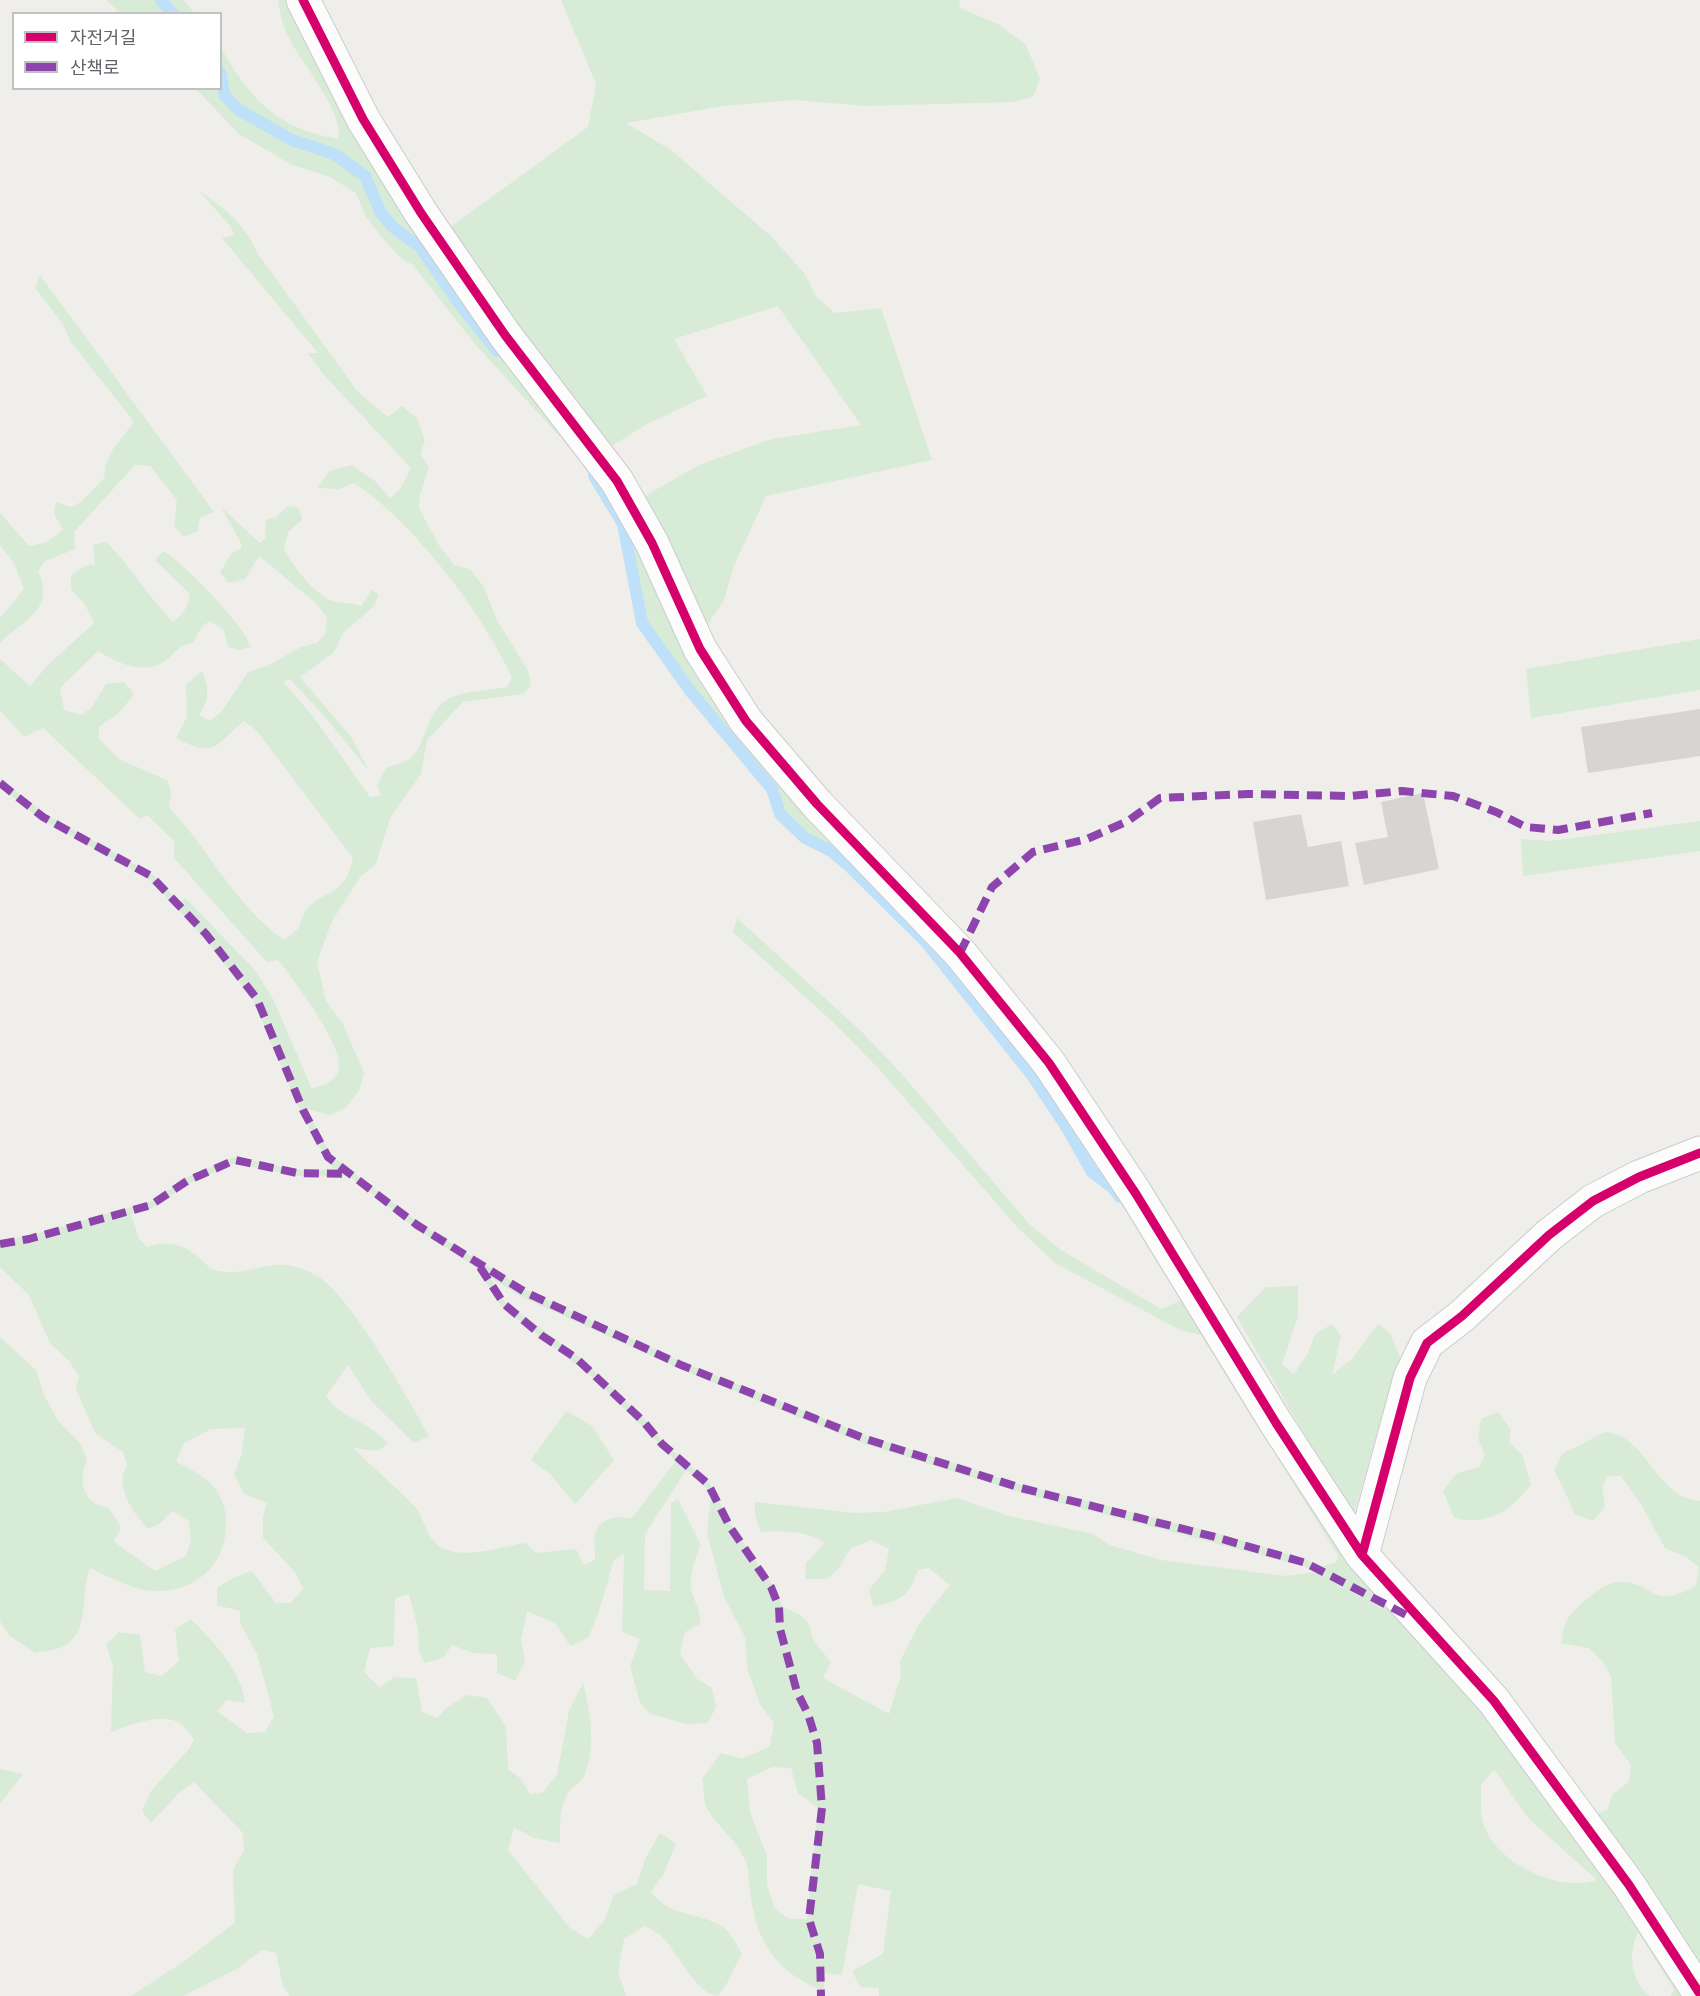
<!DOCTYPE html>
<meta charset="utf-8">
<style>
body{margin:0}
#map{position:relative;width:1700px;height:1996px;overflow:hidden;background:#efeeea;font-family:"Titillium Web","Noto Sans KR",sans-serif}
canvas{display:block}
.legend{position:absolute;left:12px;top:12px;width:210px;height:78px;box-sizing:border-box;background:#fff;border:2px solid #bfc1c3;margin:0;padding:8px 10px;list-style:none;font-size:18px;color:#5f6368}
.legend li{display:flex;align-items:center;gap:12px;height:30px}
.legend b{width:30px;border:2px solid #bfc1c3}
</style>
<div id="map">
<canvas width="1700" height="1996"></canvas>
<ul class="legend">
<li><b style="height:8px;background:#d6006c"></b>자전거길</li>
<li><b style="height:8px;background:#8e44ad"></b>산책로</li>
</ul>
</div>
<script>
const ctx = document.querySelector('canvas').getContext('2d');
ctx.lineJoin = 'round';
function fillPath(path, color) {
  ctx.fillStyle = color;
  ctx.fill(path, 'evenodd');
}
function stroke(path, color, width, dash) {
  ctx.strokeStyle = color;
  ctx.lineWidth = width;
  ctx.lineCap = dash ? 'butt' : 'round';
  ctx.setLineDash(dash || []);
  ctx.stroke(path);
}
fillPath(new Path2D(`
 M106 0H184L194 13H120Z
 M278 0H286L296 22 611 484 648 568 997 1016 1691 1996H1670L1674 1990 1638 1932C1628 1952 1630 1981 1650 1996H879V1988L860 1987 852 1971 883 1954 891 1891 858 1884 842 1975 825 1973 823 1996H817L819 1989C777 1972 757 1942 751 1898 748 1883 751 1872 744 1858 735 1839 719 1828 708 1810 703 1803 704 1788 702 1779L721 1753 742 1759 770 1746 774 1723 760 1704 748 1671 745 1637 724 1597 707 1533 711 1496 705 1486 686 1470 645 1534 644 1590 670 1591 671 1503 678 1499 701 1545C695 1557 688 1579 692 1592 696 1607 700 1607 700 1624L685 1632 680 1654 697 1679 712 1688 716 1707 708 1723 687 1724 650 1714 640 1703 630 1666 640 1639 622 1632 624 1554 614 1560 598 1614 588 1638 570 1646 556 1624 527 1611 521 1640 525 1661 515 1681 497 1673V1654L473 1653 452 1645 443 1658 425 1663 419 1653 418 1629 409 1594 395 1598 394 1646 370 1648 364 1672 379 1687 395 1677 416 1678 422 1712 437 1718 446 1708 467 1695 487 1698 506 1726 508 1769 520 1778 530 1794 542 1793 557 1775 569 1711 583 1683C590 1710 597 1748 584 1776 580 1784 569 1788 566 1797 559 1810 560 1829 560 1843L534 1838 514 1827 508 1850 570 1928 588 1939 604 1921 614 1895 637 1884 646 1857 660 1833 676 1844 663 1875 651 1892C670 1918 698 1911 723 1927 731 1932 737 1946 742 1954 733 1968 729 1985 717 1996 692 1990 679 1953 661 1936 657 1932 650 1929 645 1926L624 1939 618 1971 626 1996H290L283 1986 276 1953 262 1950 237 1969 183 1996H131L189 1958 235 1922 233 1870 244 1850 243 1833 194 1782 178 1794 151 1823 142 1811 151 1791 189 1749 194 1739C190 1735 186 1727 181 1724 162 1711 129 1726 111 1732L113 1666 106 1645 119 1632 140 1635 145 1672 162 1676 179 1661 175 1629 191 1619C214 1643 241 1669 245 1703L227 1700 217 1711 247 1733 265 1732 274 1716 257 1654 240 1623V1611L217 1605V1588L233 1578 252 1571 276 1603H291L303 1589 295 1572 263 1538V1517L267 1503 244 1494 234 1475 242 1453 245 1428 211 1429 184 1443 176 1462C189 1468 201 1474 211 1484 221 1494 226 1509 226 1522 227 1563 198 1591 156 1591 133 1591 110 1577 90 1568 79 1592 92 1633 62 1647 54 1651 43 1651 35 1653L9 1635 0 1621V1337L36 1370 44 1395 58 1421 79 1442 87 1459C78 1481 82 1504 109 1508L121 1527 114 1542 155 1571 186 1556 191 1540 189 1521 172 1511 161 1523 148 1529C133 1513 114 1486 127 1465L123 1452 96 1434 76 1390 79 1376 69 1361 50 1343 29 1295 0 1267V1241L28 1236 150 1202 186 1178 234 1157 298 1170H335L326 1159 300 1111 254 1001 203 936 149 879 41 819 0 787V779L45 814 152 874 178 901 186 899 254 969 273 999 312 1089C321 1086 334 1082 338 1072 348 1050 293 979 278 960L267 962 174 858V841L147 815 140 819 43 728 24 737 0 710V659L30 686 48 665 94 623 84 603 71 589V575L89 564 95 566 93 545 106 542C131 566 148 597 173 622 183 614 188 608 190 594L155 560 164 551C188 568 241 621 251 647L239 650 228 647 224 630 210 621 202 626 193 643C178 644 175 655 162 663 141 675 116 662 98 651L60 688 64 710 81 715 92 707 106 684 124 682 134 694 119 713 99 727V739L119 759 168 781 171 794 169 807C209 850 235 905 284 940L299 928C307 891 333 901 347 877 350 871 351 864 353 858L257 731 244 721C214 746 216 759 176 738L187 717 186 685 202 671C209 689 210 699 199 715L210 721 222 711 248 672 267 666 301 647 317 643 325 634 327 618 317 604 259 556 245 579 228 583 220 572 232 553 242 548 239 539 221 507 260 543 265 539 266 520 275 518 288 506 299 508 302 520 288 532 284 548C293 566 310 589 328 599 338 604 350 602 361 606L372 590 379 595 373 607 343 633 334 652 300 677 352 738 369 771 325 717 290 679 283 682 312 715 370 797 381 796 377 785 386 768C392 765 402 764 408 760 428 746 425 711 448 699 466 690 488 691 507 687L512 677C482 613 414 522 354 483L338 489 318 488 329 471 352 465 375 481 390 498 400 489 411 468 323 374 308 353H318L222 238 234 235 231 227 199 191C226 208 245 225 258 254L358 392 388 417 402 406 417 418 425 441 420 454 429 467 420 495 419 508 438 544 454 565 470 569 484 587 496 618 528 671 531 686 523 694 463 702 427 740 421 774 390 818 376 864 360 877 332 921 317 962 326 1001 343 1024 364 1073 359 1091 345 1108 330 1115 306 1109 331 1155 419 1223 526 1290 682 1362 867 1436 1022 1485 1216 1533 1307 1560 1321 1567 1336 1562 1338 1555 1201 1335 1180 1330 1055 1263 1018 1228 879 1069 833 1022 733 932 737 918 862 1032 900 1072 1029 1224 1061 1250 1161 1309 1182 1300 1119 1200 1111 1190 1089 1174 1065 1130 1028 1076 924 945 879 899 829 853 803 841 793 832 777 816 769 790 689 693 639 624 620 525 597 485 573 451 474 343 413 265 402 259 382 238 365 215 356 193 330 177 292 165 239 134 196 89 220 88 221 48C251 100 276 128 338 139 345 113 302 64 290 40 283 27 280 14 278 0ZM235 1163 297 1176H349L414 1227 477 1268 501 1306 595 1379 676 1461 631 1519C617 1515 600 1517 595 1535 593 1542 596 1552 595 1560L584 1565 576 1549 536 1553 525 1543C499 1547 451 1565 432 1539 424 1529 423 1515 414 1506 395 1485 373 1469 354 1448L377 1451 388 1444C369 1420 342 1420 326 1396L348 1365 372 1402 414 1443 429 1436C410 1402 349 1293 317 1276 310 1272 300 1268 292 1266 266 1260 242 1278 215 1270 210 1269 205 1263 201 1259 184 1244 169 1240 147 1247L139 1239 131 1214 152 1208 188 1184ZM490 1277 522 1297 680 1369 865 1444 1022 1493 1303 1566 1315 1572 1286 1576 1161 1560 1109 1545 1093 1534 1009 1516 957 1498 884 1512 855 1513 755 1502V1516L761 1532C781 1531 809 1530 825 1543L806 1563 805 1579H827L839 1568 850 1549 871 1540 889 1549 885 1570 869 1590 873 1606C900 1602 909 1596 918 1570L929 1568 950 1585 919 1624 900 1661 901 1676 889 1714 823 1678 831 1663 813 1639 809 1623 799 1614 783 1607 773 1586 732 1526 709 1482 664 1443 645 1419 578 1356 505 1302ZM772 1767 791 1768 798 1793 818 1808 807 1919H789L775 1909 767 1885V1856L750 1812 747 1779ZM1494 1769 1528 1818 1597 1880C1559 1893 1494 1863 1483 1822 1480 1811 1481 1797 1481 1785Z
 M561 0H959L960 8 998 24 1026 45 1040 79 1033 97 1012 102 866 106 793 100 724 106 626 123 671 150 772 237 804 273 816 296 835 313 881 308 932 460 766 496 733 568 724 600 703 631 645 496 699 465 772 439 861 425 778 306 674 339 707 396 645 425 612 446 522 331 449 228 588 127 596 84Z
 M40 275 214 512 200 518 198 531 184 537 174 526 177 500 150 466 135 465 74 532 75 549 45 561 38 571C56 609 25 619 0 643V618L24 589 14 563 0 545V513L29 546 47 542 63 530 54 514 56 502 71 507 81 502 104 478 106 464 113 449 134 422 71 342 63 324 35 288Z
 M1700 639V690L1531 718 1526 669Z
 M1700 821V851L1523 876 1521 839 1550 841Z
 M1298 1286V1316L1282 1365 1294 1374 1308 1353 1315 1334 1332 1324 1341 1336 1332 1375 1351 1360 1378 1324 1390 1333 1402 1362 1391 1385 1355 1510 1347 1509 1237 1317 1266 1287Z
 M566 1411 592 1426 614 1460 575 1504 550 1474 531 1460Z
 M1498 1412 1511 1430 1509 1443 1522 1454 1531 1485C1508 1512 1490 1526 1454 1518L1443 1491 1457 1473 1479 1467 1485 1455 1478 1439 1481 1419Z
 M1605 1432C1649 1436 1654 1497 1700 1501V1967L1595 1815 1607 1810 1613 1794 1629 1782 1631 1765 1615 1743 1611 1676 1603 1662 1589 1648 1561 1643C1563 1636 1563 1626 1567 1620 1576 1606 1602 1583 1619 1582 1653 1580 1652 1613 1696 1585L1699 1567 1685 1556 1665 1548 1641 1504 1621 1476H1607L1602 1488 1605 1507 1593 1521 1575 1514 1554 1469 1562 1454Z
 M0 1769 23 1774 0 1804Z`), '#d8ebd6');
stroke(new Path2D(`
 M161 0 173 14
 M220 72 225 96 239 110 292 140 334 154 365 176 381 213 394 228 421 248 458 302 497 351
 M594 476 623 524 642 623 691 692 772 789 780 814 805 838 831 851 850 867 926 942 1031 1074 1067 1128 1092 1172 1113 1188 1120 1197`), '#bfe0f9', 12);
fillPath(new Path2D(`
 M1700 709V756L1588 773 1581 727Z
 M1423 793 1439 869 1364 885 1355 843 1388 837 1381 802Z
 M1301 814 1308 847 1341 841 1349 886 1266 900 1253 822Z`), '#d6d5d3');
const minor = new Path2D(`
 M303 0 363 119 421 213 505 335 617 481 652 543 700 649 746 721 817 804 960 953 1049 1063 1136 1194 1276 1423 1362 1555 1494 1701 1629 1885 1700 1994
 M1362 1555 1410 1378 1427 1343 1462 1316 1549 1235 1593 1201 1639 1177 1700 1153`);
stroke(minor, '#cbcccc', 35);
stroke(minor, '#fdfcfc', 33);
stroke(new Path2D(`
 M0 783 43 817 151 876 206 934 257 999 303 1110 328 1157 417 1225 525 1292 681 1365 866 1439 1021 1488 1215 1537 1306 1563 1412 1618
 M960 953 992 887 1033 852 1087 839 1128 821 1160 798 1248 794 1351 796 1402 791 1453 796 1496 812 1526 827 1558 830 1652 813
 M0 1244 29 1239 151 1205 187 1181 235 1160 297 1173 349 1174
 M480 1267 504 1304 541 1335 576 1358 643 1421 662 1444 708 1484 730 1527 771 1587 779 1607 780 1629 797 1692 808 1714 817 1743 822 1808 809 1919 820 1954 821 1996`), '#8e44ad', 8, [15, 8]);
stroke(new Path2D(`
 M303 0 363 119 421 213 505 335 617 481 652 543 700 649 746 721 817 804 960 953 1049 1063 1136 1194 1276 1423 1362 1555 1494 1701 1629 1885 1700 1994
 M1362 1555 1410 1378 1427 1343 1462 1316 1549 1235 1593 1201 1639 1177 1700 1153`), '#d6006c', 9);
</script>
